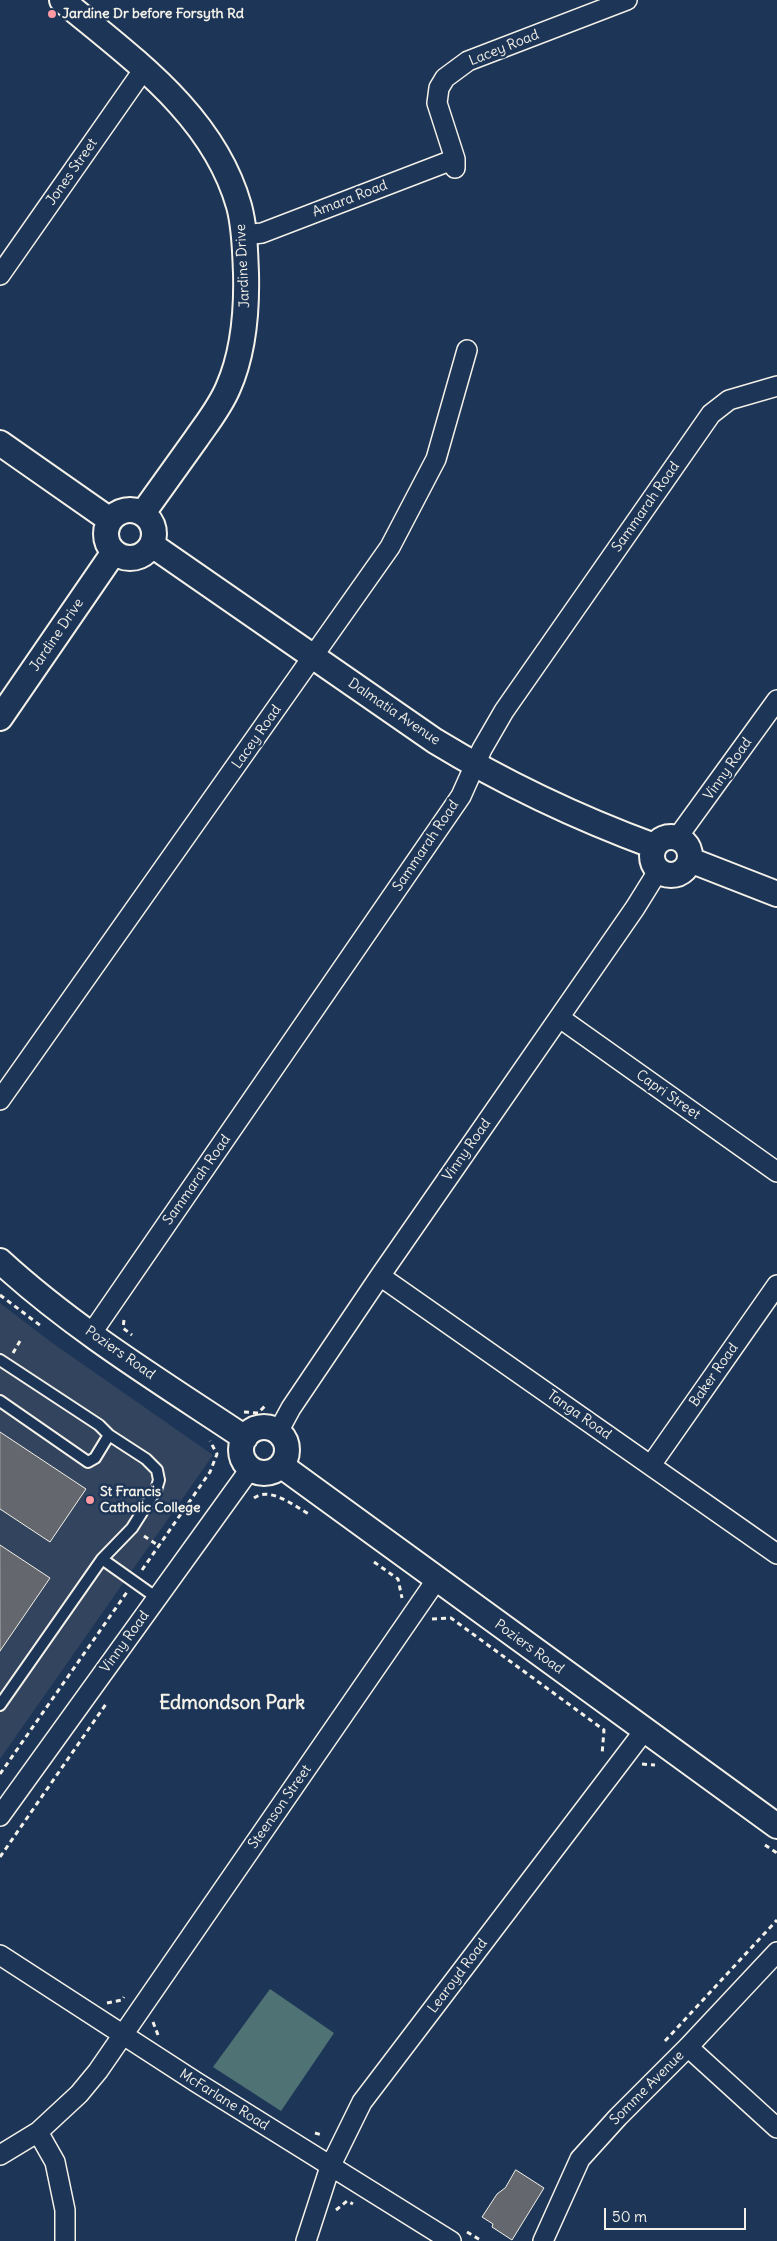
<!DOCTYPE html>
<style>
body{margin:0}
#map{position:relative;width:777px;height:2241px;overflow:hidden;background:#1d3557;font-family:Delius,sans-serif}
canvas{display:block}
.scale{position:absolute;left:604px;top:2208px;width:142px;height:22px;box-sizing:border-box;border:2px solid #f4f1e8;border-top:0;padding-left:6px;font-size:15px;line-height:18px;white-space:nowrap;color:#f4f1e8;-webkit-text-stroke:4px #1d3557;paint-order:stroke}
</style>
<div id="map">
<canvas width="777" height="2241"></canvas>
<div class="scale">50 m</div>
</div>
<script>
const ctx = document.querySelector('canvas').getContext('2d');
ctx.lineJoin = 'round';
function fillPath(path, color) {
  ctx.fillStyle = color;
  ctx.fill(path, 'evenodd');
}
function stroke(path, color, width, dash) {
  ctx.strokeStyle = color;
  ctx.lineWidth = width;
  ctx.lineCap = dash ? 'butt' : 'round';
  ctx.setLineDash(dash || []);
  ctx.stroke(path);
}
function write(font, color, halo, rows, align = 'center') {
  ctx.font = font + ' Delius,sans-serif';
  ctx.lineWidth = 5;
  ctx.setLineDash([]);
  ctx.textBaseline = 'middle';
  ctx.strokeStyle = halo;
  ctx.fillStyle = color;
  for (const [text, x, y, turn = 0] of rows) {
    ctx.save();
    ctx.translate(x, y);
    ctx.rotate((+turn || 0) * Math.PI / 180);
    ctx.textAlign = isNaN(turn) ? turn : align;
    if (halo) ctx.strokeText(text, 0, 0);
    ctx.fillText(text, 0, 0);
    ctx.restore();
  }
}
fillPath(new Path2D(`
 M0 1303 51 1342 213 1455 0 1759Z`), '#32445e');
fillPath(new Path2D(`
 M270 1989 334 2033 281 2111 213 2067Z`), '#4f7375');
const building = new Path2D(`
 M0 1432 86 1489 50 1542 0 1509Z
 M0 1545 50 1578 0 1651Z
 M516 2170 544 2188 512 2240 492 2227 493 2224 482 2217 497 2194 505 2188Z`);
fillPath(building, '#64686e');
stroke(building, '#f4f1e8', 1);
const service = new Path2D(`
 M0 1360 99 1425 109 1435 95 1458 88 1462 0 1401
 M102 1559 157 1598
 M0 1705 102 1559 132 1528 156 1490 159 1480 157 1470 146 1459 109 1435`);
const minor = new Path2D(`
 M455 168V159L437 103 439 88 445 78 468 61 627 0
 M244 235 262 233 455 159
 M0 275 144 69
 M677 838 777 700
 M560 1018 777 1172
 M0 1100 390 547 436 459 467 350
 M380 1276 777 1554
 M91 1334 461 796 482 749 504 711 711 414 729 400 777 386
 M278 1432 291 1408 380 1276 635 908 658 871
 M651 1465 777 1285
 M0 1816 250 1469
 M0 1955 196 2082 451 2241
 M688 2047 777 2128
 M38 2132 55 2162 65 2210V2241
 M0 2155 38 2132 79 2094 98 2071 437 1579
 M306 2241 330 2167 362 2102 644 1731
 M543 2241 580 2159 618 2117 688 2047 777 1952`);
const tertiary = new Path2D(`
 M62 0C131 58 213 114 239 206 245 228 245 251 246 273 247 312 244 352 228 388 220 407 207 423 196 439 178 464 160 489 143 513
 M0 443 110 520
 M106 534a24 24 0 1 1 48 0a24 24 0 1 1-48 0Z
 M152 545 435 741C504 783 578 818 654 846
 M0 718 114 552
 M652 856a19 19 0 1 1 38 0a19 19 0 1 1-38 0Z
 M690 860 777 894
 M0 1261C74 1329 161 1382 245 1438
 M241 1450a23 23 0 1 1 46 0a23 23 0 1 1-46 0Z
 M282 1466 777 1826`);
stroke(service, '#f4f1e8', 14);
stroke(minor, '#f4f1e8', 22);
stroke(tertiary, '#f4f1e8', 28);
stroke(new Path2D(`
 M0 1295 41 1326
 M124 1320 123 1328 132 1335
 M13 1353 20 1341
 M244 1412 258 1413 266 1405
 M254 1498C270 1486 294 1506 309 1514
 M144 1536 159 1546
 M374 1562 398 1579 402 1598
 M142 1570 210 1472 217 1454 210 1441
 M432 1619 451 1618 604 1730 602 1755
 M642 1764 655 1765
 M0 1774 127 1592
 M765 1845 777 1853
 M0 1857 106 1704
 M107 2003 122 2000 124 1997
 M153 2022 158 2035
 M665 2041 777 1920
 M315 2133 322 2135
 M336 2210 347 2201 353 2204
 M467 2232 482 2241`), '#f4f1e8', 3, [5, 4]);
stroke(service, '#1d3557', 10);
stroke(minor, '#1d3557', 19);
stroke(tertiary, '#1d3557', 24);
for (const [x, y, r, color] of [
 [52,14,5,"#ff9aa2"],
 [90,1500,5,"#ff9aa2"]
]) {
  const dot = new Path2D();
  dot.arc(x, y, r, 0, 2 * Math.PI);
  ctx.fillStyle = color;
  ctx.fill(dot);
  stroke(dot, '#1d3557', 2);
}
write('bold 14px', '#f4f1e8', '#1d3557', [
 ["Jardine Dr before Forsyth Rd",62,14],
 ["St Francis",100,1492],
 ["Catholic College",100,1508]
], 'left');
write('14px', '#f4f1e8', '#1d3557', [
 ["Lacey Road",504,48,-22],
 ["Jones Street",72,172,-55],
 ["Amara Road",350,199,-21],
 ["Jardine Drive",243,266,-93],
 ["Sammarah Road",646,507,-55],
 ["Jardine Drive",57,635,-56],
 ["Dalmatia Avenue",394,712,34],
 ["Lacey Road",257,737,-55],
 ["Vinny Road",728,769,-55],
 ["Sammarah Road",426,846,-56],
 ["Capri Street",668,1095,35],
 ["Vinny Road",467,1150,-55],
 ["Sammarah Road",197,1180,-55],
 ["Poziers Road",120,1353,35],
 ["Baker Road",714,1375,-55],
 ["Tanga Road",579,1415,35],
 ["Vinny Road",125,1642,-54],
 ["Poziers Road",529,1647,36],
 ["Steenson Street",280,1807,-55],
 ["Learoyd Road",458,1976,-53],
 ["Somme Avenue",647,2088,-45],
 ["McFarlane Road",224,2100,32]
]);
write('bold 19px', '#f4f1e8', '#1d3557', [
 ["Edmondson Park",232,1704]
]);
</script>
